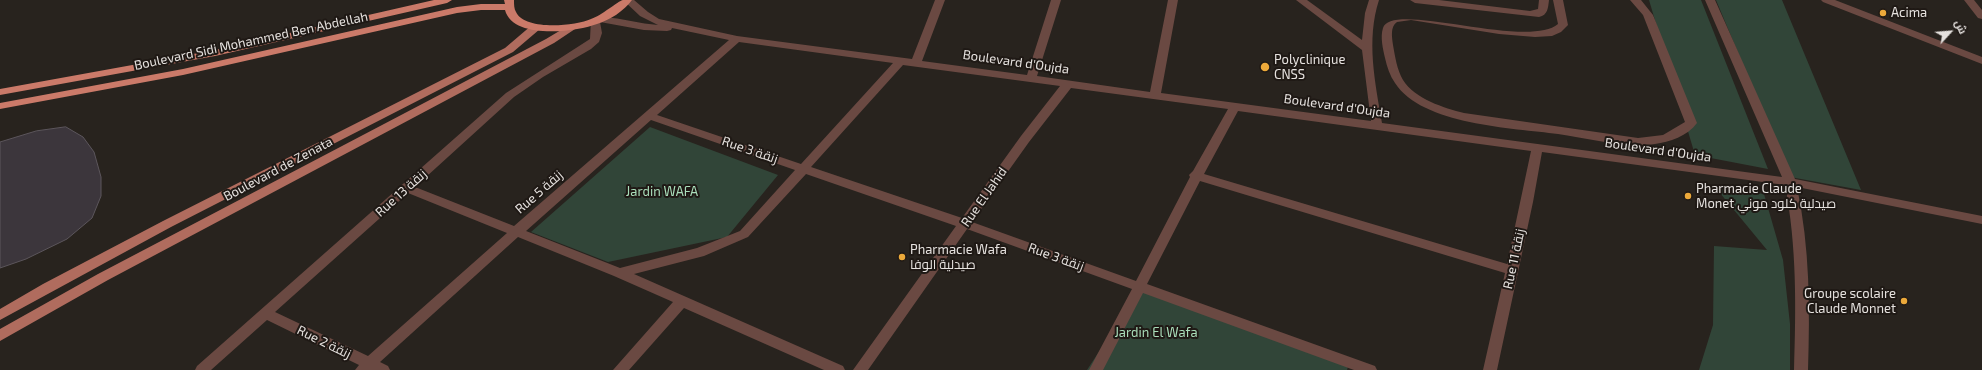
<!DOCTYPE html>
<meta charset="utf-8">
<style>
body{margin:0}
#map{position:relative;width:1982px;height:370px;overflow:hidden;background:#28231e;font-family:"Exo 2",Cairo,sans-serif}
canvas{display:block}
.north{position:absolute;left:1930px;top:12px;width:40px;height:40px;-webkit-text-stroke:3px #1f1915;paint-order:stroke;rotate:64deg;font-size:11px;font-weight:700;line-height:16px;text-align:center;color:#e6e2df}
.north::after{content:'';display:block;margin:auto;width:14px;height:18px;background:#e6e2df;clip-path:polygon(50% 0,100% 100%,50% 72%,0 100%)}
</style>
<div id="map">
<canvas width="1982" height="370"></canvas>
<div class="north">ش</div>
</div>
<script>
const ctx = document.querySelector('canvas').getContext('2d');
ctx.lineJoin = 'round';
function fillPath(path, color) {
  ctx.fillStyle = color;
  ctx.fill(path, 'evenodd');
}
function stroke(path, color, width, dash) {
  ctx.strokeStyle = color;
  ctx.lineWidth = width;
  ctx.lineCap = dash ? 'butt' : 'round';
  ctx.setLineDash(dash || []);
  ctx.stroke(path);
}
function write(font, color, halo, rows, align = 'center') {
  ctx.font = font + ' "Exo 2",Cairo,sans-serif';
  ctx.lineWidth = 4;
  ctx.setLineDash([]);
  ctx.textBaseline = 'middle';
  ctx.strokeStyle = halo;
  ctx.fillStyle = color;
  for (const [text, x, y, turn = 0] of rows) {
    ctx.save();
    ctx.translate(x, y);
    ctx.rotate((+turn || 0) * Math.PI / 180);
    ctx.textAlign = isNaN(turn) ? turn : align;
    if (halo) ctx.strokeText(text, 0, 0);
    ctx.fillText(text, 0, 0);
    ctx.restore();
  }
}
fillPath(new Path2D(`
 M1649 0H1701L1768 169 1695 155Z
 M1716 0H1782L1861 190 1790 177Z
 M650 127 778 175 727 237 608 262 531 232Z
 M1715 187 1764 194 1783 260 1790 324V370H1699L1713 325 1714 246 1767 250Z
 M1141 287 1349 363 1347 370H1087Z`), '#314538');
const building = new Path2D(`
 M66 127 83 137 94 152 101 177V196L92 218 67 239 26 259 0 268V142L36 131Z`);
fillPath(building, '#3c363c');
stroke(building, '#5c565c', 1);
fillPath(new Path2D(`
 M623 0H634L648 12 659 19 737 36 912 59 935 0H945L922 61 1027 75 1051 0H1061L1037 76 1150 92 1168 0H1178L1161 93 1371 121 1362 50 1296 0H1307L1362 40 1365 13 1369 0H1379C1366 40 1375 82 1382 123L1782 177 1705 0H1715L1795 179 1982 216V224L1797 187C1810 248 1810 309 1808 370H1794C1796 308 1797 247 1785 185L1542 152 1533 202 1497 370H1483L1505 273 1200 181 1147 284 1375 366 1377 370H1354L1143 293 1103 370H1089L1132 289 967 229 868 370H853L956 226 806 174 748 237 704 256 634 274 843 366 845 370H824L684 308 629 370H613L673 302 614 276 518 237 380 362 388 366 390 370H355L359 365 267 320 211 370H195L197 366 506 93 590 39 591 19C612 14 636 24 658 25L640 16ZM600 22 644 30 667 31 671 30 672 28 729 40 514 226 415 187 514 97 543 77 591 49 599 42 602 33ZM739 42 893 63 801 164 657 115ZM903 65 1060 86 1021 136 962 218 811 167ZM1071 88 1228 109 1193 171 1189 175 1190 177 1136 281 972 222 1029 142ZM1238 111 1531 151 1507 264 1204 174ZM651 120 795 170 740 231 697 248 620 268 526 231ZM408 193 507 233 368 356 275 312Z
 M1410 0H1439L1530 11 1538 9 1539 0H1549C1548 8 1548 15 1539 17L1415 3Z
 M1553 0H1563L1568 25 1561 32 1552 36 1535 37 1499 34 1411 20 1397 22C1390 27 1392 37 1393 45 1395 56 1397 70 1403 80 1415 99 1444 108 1464 113L1638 138 1663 135 1685 122 1643 15 1630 0H1641L1653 15 1697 123C1688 136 1669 142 1655 144 1625 149 1588 138 1558 134 1513 128 1422 125 1395 83 1390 76 1387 67 1385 58 1383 49 1380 37 1383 28 1391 0 1527 50 1558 24Z
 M1821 0H1835L1982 57V64L1823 2Z
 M1964 0H1974L1982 10V19L1978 18Z`), '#6a4942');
fillPath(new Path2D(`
 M536 24 541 27 540 29 513 52 171 227 0 320V309L43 284 163 221 505 48 532 25Z
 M571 24 576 27 575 29 554 43 108 280 0 341V329L98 274 546 39Z`), '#b06c5e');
fillPath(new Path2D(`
 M434 0H452L447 3 215 56 0 95V89L215 50Z
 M504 0H514C514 4 514 9 516 12 525 31 575 26 591 19 601 16 618 1 623 0 625 0 629 0 632 0 624 11 610 20 597 24 576 32 513 40 505 10H481L457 13 183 75 0 109V103L183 69 457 7 481 4H505Z`), '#cb7a69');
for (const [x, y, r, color] of [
 [1883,13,4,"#eca93a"],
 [1265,67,5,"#eca93a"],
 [1688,196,4,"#eca93a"],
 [902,257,4,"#eca93a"],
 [1904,301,4,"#eca93a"]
]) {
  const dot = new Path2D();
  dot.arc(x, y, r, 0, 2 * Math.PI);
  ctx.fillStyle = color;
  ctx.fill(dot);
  stroke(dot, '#1f1915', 1.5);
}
write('13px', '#e6e2df', '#1f1915', [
 ["Acima",1891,13],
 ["Polyclinique",1274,60],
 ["CNSS",1274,75],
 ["Pharmacie Claude",1696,189],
 ["Monet صيدلية كلود موني",1696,204],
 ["Pharmacie Wafa",910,250],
 ["صيدلية الوفا",910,265],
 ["Groupe scolaire",1896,294,"right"],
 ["Claude Monnet",1896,309,"right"]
], 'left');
write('13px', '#e6e2df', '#1f1915', [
 ["Boulevard Sidi Mohammed Ben Abdellah",251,41,-12],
 ["Boulevard d'Oujda",1016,62,8],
 ["Boulevard d'Oujda",1337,106,8],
 ["Rue 3 زنقة",750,150,19],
 ["Boulevard d'Oujda",1658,150,8],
 ["Boulevard de Zenata",278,169,-28],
 ["Rue 5 زنقة",539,192,-41],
 ["Rue 13 زنقة",401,193,-42],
 ["Rue El Jahid",984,197,-55],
 ["Rue 3 زنقة",1056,257,20],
 ["Rue 11 زنقة",1514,259,-78],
 ["Rue 2 زنقة",324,342,26]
]);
write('13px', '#aadfbb', '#1f1915', [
 ["Jardin WAFA",662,192],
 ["Jardin El Wafa",1156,333]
]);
</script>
